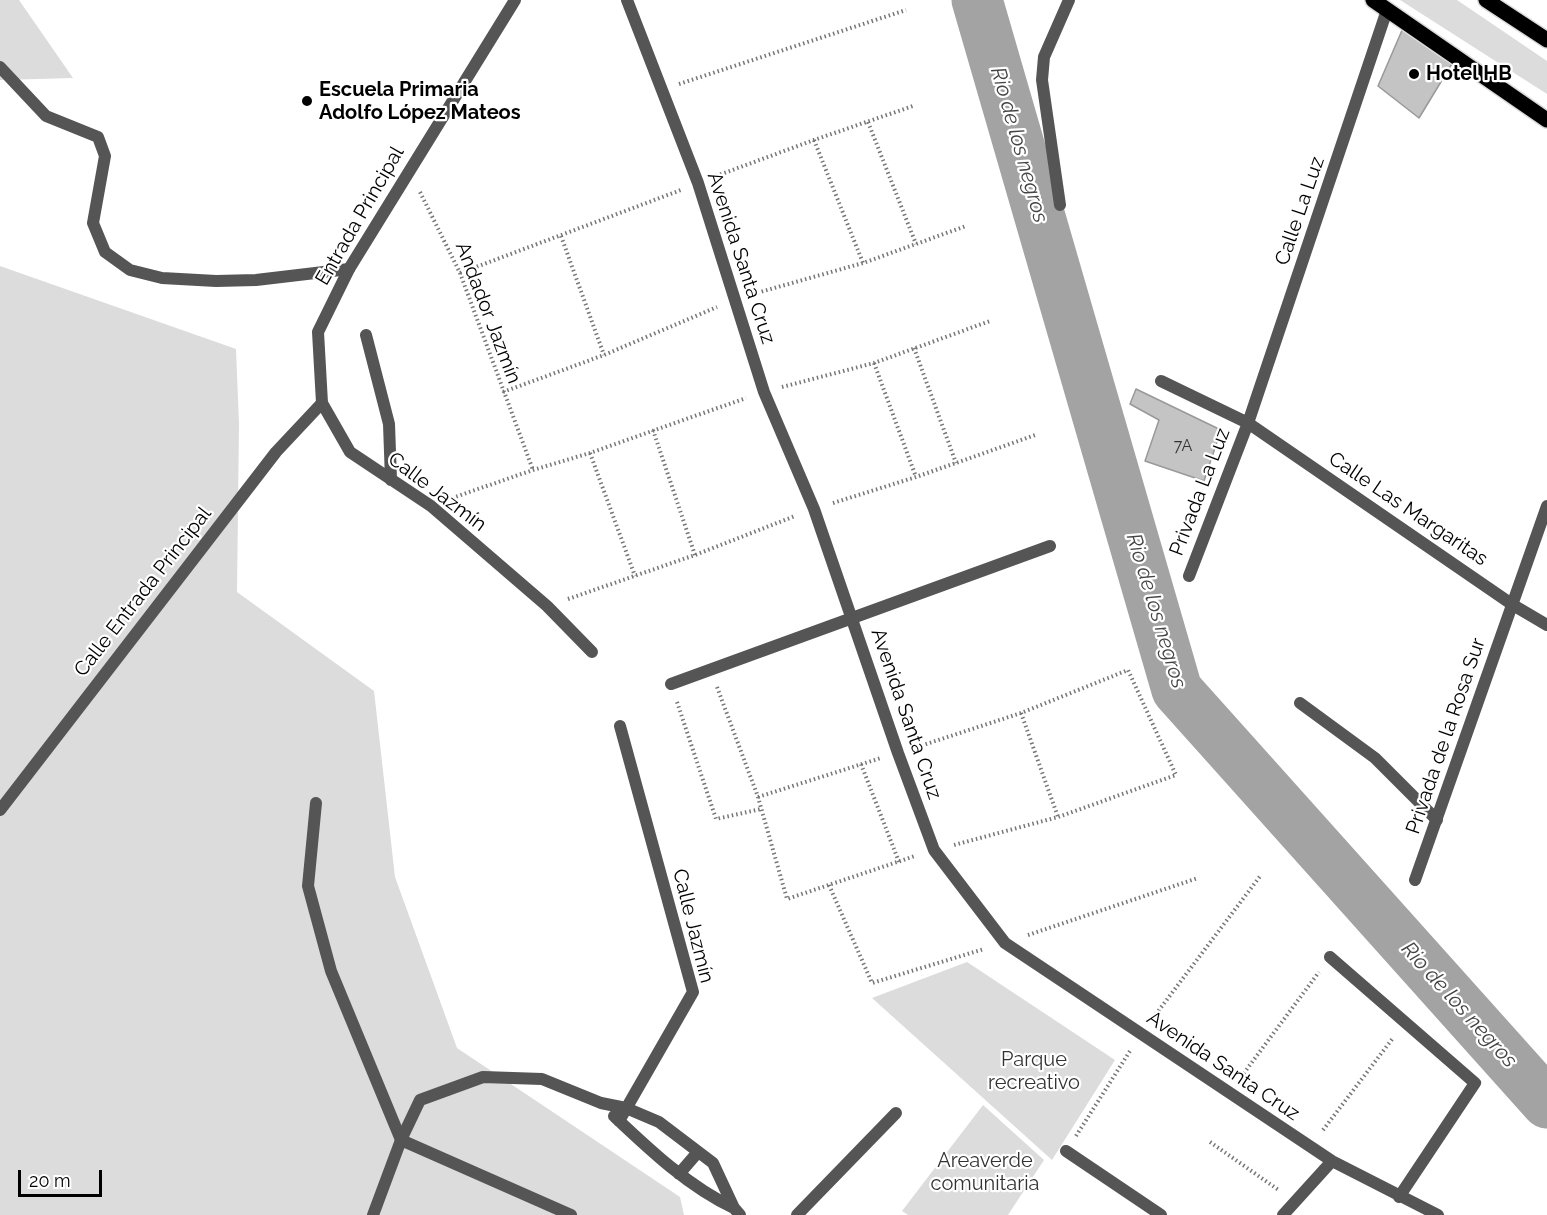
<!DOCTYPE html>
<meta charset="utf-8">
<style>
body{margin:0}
#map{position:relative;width:1547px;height:1215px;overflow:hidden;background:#fff;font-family:Raleway,sans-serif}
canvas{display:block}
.scale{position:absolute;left:18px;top:1170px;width:84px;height:27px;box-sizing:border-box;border:3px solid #000;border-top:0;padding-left:8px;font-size:18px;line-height:21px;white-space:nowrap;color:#000;-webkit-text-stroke:4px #fff;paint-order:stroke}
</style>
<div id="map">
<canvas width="1547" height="1215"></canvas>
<div class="scale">20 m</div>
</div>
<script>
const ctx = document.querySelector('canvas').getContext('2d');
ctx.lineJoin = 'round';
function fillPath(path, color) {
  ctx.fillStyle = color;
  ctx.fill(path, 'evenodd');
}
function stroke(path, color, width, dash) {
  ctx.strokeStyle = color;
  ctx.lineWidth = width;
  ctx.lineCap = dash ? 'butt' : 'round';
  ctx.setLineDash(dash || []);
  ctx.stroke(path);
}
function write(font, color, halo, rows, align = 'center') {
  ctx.font = font + ' Raleway,sans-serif';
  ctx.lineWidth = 4.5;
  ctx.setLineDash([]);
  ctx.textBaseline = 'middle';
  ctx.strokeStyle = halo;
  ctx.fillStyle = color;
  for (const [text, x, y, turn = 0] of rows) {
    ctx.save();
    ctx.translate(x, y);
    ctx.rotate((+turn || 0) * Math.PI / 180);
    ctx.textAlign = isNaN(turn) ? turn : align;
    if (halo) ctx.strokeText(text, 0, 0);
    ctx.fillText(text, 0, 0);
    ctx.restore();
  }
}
fillPath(new Path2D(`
 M0 0H19L73 78 0 80Z
 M1400 0H1457L1547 61V94Z
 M0 266 236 349 239 424 237 592 374 691 395 877 457 1048 680 1197 684 1215H0Z
 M967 962 1115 1060 1052 1160 872 998Z
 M983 1105 1044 1160 1008 1215H908L902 1211Z`), '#dcdcdc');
stroke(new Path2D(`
 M977 0 1177 690 1547 1103`), '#a3a3a3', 51);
const building = new Path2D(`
 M1403 28 1453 62 1419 118 1378 86Z
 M1136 389 1221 430 1204 481 1145 461 1159 420 1130 404Z`);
fillPath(building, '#c4c4c4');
stroke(building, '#999', 1.5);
const primary = new Path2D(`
 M1373 0 1547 120
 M1486 0 1547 40`);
stroke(primary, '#dbdbdb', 18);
stroke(new Path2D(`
 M679 84 906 10
 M868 122 916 244
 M814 140 863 263
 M716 176 814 140 913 106
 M420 192 460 273 533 470
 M561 236 604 355
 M460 273 681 190
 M753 294 863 263 966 226
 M914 348 956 463
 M874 363 916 477
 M782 387 874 363 990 321
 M503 392 604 355 717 307
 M653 430 695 555
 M590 453 635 576
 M452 498 533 470 590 453 746 398
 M833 503 916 477 1035 435
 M568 599 695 555 795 516
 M717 687 758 797 787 899 915 856
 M677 702 716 819 761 809
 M1021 713 1058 817
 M917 747 1021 713 1128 670 1176 775 1058 817 954 845
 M861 764 899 862
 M758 797 881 758
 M829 885 872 983 984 949
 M1028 935 1198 878
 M1153 1018 1261 875
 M1241 1077 1319 972
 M1323 1130 1393 1038
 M1076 1136 1130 1051
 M1210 1142 1280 1191`), '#777', 4, [1.5, 3]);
stroke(new Path2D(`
 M0 67 46 116 98 137 105 156 93 223 105 252 130 270 162 278 216 281 256 280 349 269
 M1300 703 1375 758 1437 820
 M316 803 308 886 331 971 401 1140
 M0 810 276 452 322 403`), '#555', 12);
stroke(new Path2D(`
 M515 0 349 269 318 332 322 403 350 452 431 506 547 606 592 652
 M627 0 698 183 764 392 814 509 898 753 934 850 1005 943 1332 1161 1438 1215
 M1060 205 1042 80 1044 57 1069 0
 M366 335 389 424 391 480
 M1161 381 1248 423 1513 605 1547 625
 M1189 576 1248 423 1387 10
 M671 684 1050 546
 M1415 880 1547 506
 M1330 957 1475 1083 1399 1197
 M614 1116C650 1150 689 1187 734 1208
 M619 1121 693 992 620 726
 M401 1140 571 1215
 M1066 1151 1161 1215
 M679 1174 698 1152
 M373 1215 401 1140 420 1100 483 1077 542 1079 601 1103 626 1108 659 1122 713 1163 734 1208 740 1215
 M797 1215 896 1113
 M1283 1215 1332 1161`), '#555', 12);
stroke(primary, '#000', 15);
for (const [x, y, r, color] of [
 [1414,74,6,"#000"],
 [307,101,6,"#000"]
]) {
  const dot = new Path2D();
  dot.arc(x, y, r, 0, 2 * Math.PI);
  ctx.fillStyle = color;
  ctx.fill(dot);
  stroke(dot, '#fff', 2);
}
write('16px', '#313131', null, [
 ["7A",1183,446]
]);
write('bold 20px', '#000', '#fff', [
 ["Hotel HB",1426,74],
 ["Escuela Primaria",319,90],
 ["Adolfo López Mateos",319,113]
], 'left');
write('20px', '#000', '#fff', [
 ["Calle La Luz",1300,211,-71],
 ["Entrada Principal",360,216,-60],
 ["Avenida Santa Cruz",741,258,72],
 ["Andador Jazmín",488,313,69],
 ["Calle Jazmín",437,492,37],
 ["Privada La Luz",1200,492,-69],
 ["Calle Las Margaritas",1408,509,34],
 ["Calle Entrada Principal",143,592,-52],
 ["Avenida Santa Cruz",906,714,71],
 ["Privada de la Rosa Sur",1446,736,-71],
 ["Calle Jazmín",693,926,76],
 ["Avenida Santa Cruz",1223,1066,34]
]);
write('20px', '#333', '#fff', [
 ["Parque",1034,1060],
 ["recreativo",1034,1083],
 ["Areaverde",985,1161],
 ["comunitaria",985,1184]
]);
write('italic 21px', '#444', '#fff', [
 ["Rio de los negros",1019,145,74],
 ["Rio de los negros",1156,611,73],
 ["Rio de los negros",1459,1005,48]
]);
</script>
